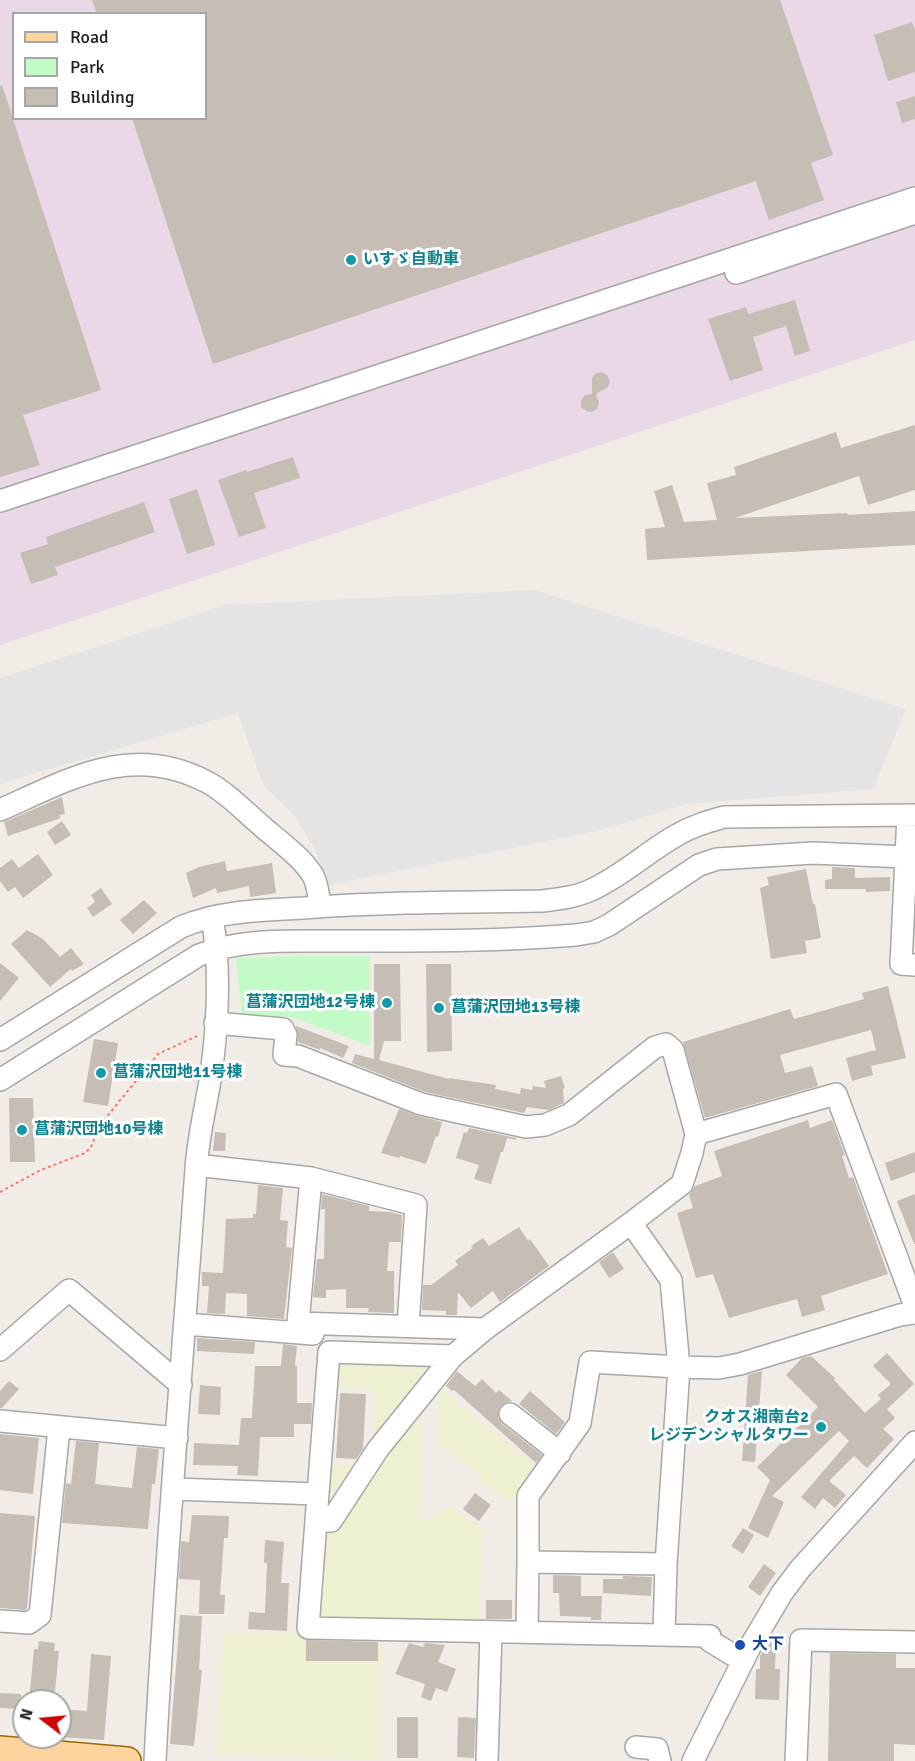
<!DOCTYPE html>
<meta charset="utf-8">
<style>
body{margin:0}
#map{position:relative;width:915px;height:1761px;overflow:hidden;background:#f1ede6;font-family:Signika,sans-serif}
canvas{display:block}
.legend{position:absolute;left:12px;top:12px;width:195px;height:108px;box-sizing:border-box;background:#fff;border:2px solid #a6a6a6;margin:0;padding:8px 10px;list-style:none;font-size:18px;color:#202020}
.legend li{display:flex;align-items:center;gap:12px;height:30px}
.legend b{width:30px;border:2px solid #a6a6a6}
.north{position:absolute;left:12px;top:1689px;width:60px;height:60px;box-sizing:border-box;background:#fff;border:2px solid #a6a6a6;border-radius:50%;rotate:286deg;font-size:16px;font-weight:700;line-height:24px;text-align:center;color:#202020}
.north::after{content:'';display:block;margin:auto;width:21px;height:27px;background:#d00002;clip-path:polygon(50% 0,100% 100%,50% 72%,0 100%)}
</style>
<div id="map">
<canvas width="915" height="1761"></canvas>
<ul class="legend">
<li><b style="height:8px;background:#fed49e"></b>Road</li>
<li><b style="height:16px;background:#c3fbc7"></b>Park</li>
<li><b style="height:16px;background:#c6bdb5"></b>Building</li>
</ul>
<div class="north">N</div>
</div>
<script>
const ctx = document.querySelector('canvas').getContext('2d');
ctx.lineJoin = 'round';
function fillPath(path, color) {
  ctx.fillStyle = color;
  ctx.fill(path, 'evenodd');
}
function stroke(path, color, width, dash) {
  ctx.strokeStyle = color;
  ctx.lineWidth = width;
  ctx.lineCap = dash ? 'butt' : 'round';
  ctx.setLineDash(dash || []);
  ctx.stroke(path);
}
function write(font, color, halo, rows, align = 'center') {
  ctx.font = font + ' Signika,"Noto Sans JP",sans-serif';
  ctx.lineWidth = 6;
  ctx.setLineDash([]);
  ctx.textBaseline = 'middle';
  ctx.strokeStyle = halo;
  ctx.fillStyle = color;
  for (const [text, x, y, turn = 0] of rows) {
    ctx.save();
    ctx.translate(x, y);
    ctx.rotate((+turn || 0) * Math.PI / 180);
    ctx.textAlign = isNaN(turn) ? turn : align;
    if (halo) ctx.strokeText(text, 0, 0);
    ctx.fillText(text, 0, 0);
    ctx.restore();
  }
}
fillPath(new Path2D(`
 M0 0H915V340L0 645ZM14 14H206V118H14Z`), '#ead8e7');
fillPath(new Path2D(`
 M332 1356 436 1361 423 1375 420 1523 450 1506 483 1528 478 1621H319L324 1466 374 1465V1389L328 1388Z
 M438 1387 538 1468 515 1504 479 1481 482 1475 440 1444Z
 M222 1633 381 1636 379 1760 216 1753Z`), '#eef0d1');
fillPath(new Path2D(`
 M297 956H370V1046L292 1017 242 1014 236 958Z`), '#c3fbc7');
fillPath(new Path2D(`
 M535 590 906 709 873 789 687 804 597 831 329 885 314 848 295 816 263 785 238 713 0 784V678L225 605Z`), '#e4e4e4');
fillPath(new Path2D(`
 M92 0H780L833 155 811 163 824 200 769 220 756 181 213 364 132 118H206V14H97Z
 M912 22 915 30V72L888 81 874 35Z
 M2 85 101 390 23 415 40 465 0 477V86Z
 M915 96V119L902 123 896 102Z
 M795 300 810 351 795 356 786 326 753 337 763 370 730 381 708 319 746 307 748 314Z
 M602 372 607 375 610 381 608 387 596 394 599 403 597 409 592 412 586 411 581 407V400L585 395 592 394V378L596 373Z
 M915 425V490L868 505 859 476 735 518 847 513 848 515 915 511V545L647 560 645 529 665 527 654 491 672 485 684 522 717 520 707 483 736 475 734 467 836 432 841 448Z
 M293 457 300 478 254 493 266 528 239 537 218 480 246 470 247 472Z
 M197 489 215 545 187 554 169 499Z
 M144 502 155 532 55 567 58 575 31 584 20 553 48 544 46 537Z
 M62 797 65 814 59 815 61 818 8 836 4 822Z
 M62 821 71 835 55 845 47 832Z
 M38 854 53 875 23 898 15 887 8 892 0 881V868L12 859 19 868Z
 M225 861 227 871 272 863 276 893 250 897 249 886 217 893 216 888 193 898 186 873 199 867Z
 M832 867 855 868V878L890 877V891L866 892V889H825V880L832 879Z
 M806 869 813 904H815L821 938 805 941 807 953 771 959 760 888 769 885 767 877Z
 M101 888 112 904 93 917 87 908 95 902 91 895Z
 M144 900 157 913 133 934 120 920Z
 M27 930 43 939 60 957 71 948 84 964 72 971 71 969 50 987 11 944Z
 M0 963 19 978 0 1001Z
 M374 964H400L401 1041H384L379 1060 449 1079V1078L496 1085 495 1089 520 1094 521 1088 532 1090 533 1086 546 1088 544 1081 561 1076 565 1088 563 1089 564 1103 549 1110 527 1107 524 1113 425 1092 352 1063 355 1054 374 1059Z
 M426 964H451L452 1051 427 1052Z
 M888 986 906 1058 871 1066 873 1075 852 1081 846 1058 876 1050 871 1030 780 1055 785 1073 812 1066 818 1086 705 1118 683 1042 790 1009 794 1019 864 999 862 993Z
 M296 1026 349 1046 343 1058 320 1048V1050L298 1042Z
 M94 1039 118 1043 108 1106 83 1102Z
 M9 1098H33L35 1162H10Z
 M399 1109 418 1116 442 1122 438 1137 436 1136 426 1164 400 1156 399 1158 381 1153Z
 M808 1120 810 1128 832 1120 845 1155 842 1156 849 1178 853 1177 888 1274 821 1296 825 1310 802 1317 797 1299 729 1318 713 1274 696 1278 677 1213 693 1208 689 1195 695 1186 722 1176 714 1151Z
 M469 1128 516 1138V1140L507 1138 503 1152H501L491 1184 474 1179 479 1165 456 1158 464 1132 467 1133Z
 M215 1132 226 1133 225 1151H213Z
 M915 1152V1172L891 1181 885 1163Z
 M258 1185 283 1188 280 1220 288 1221 286 1247 292 1248 284 1319 247 1316V1294L226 1293 225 1314 207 1313 209 1286H202V1272L223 1273 226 1219 253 1218V1214H256Z
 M322 1194 369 1206V1211L390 1212 402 1215 401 1242H389L387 1271H394V1313L368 1312 369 1308H346V1289L326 1290V1298L313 1297 317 1259H324L325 1209H321Z
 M915 1194V1244H914L897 1201Z
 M519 1227 528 1241 530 1239 549 1266 500 1302 493 1291 471 1308 458 1292 457 1315H446V1311L422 1310 423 1285H431L458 1265 455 1261 473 1248 471 1246 483 1238 489 1246Z
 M613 1252 624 1269 609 1278 599 1262Z
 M197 1338 255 1342 254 1354 197 1351Z
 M283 1344 297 1346 295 1366H297V1403H312L311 1424H294V1437H260L258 1476 237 1475 238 1466 193 1465 194 1443 239 1445 241 1418H252L255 1366H281Z
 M887 1353 914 1384 887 1409 895 1418 883 1429 894 1439 867 1468 854 1456 829 1481 846 1495 835 1508 823 1498 815 1509 801 1497 849 1441 839 1431 772 1496 784 1502 768 1538 748 1528 770 1480 757 1467 818 1407 786 1375 802 1358 811 1356 835 1378 834 1380 865 1413 881 1399 878 1395 891 1384 873 1366Z
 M457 1371 475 1386 482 1379 496 1393 499 1390 512 1401 506 1402 500 1406 498 1412V1418L502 1424 542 1455 536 1463 454 1390 452 1391 446 1386Z
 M762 1371 755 1462 742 1461 748 1375Z
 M9 1381 19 1389 2 1408H0V1391Z
 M200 1385 221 1387 220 1415 198 1414Z
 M530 1391 565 1422 556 1434 519 1404Z
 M340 1393 366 1394 363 1449 356 1459 336 1458Z
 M0 1434 39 1438 33 1494 0 1490Z
 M76 1441 99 1443 95 1484 132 1488 137 1447 159 1449 155 1484H152L148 1529 62 1523 66 1483 71 1484Z
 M475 1493 491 1505 479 1521 463 1509Z
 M0 1513 35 1516 27 1608 25 1610 0 1608Z
 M192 1515 229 1516 228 1538H224L220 1595H225L224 1614H199L200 1580 179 1579 181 1541 189 1542Z
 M743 1528 754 1535 743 1554 731 1546Z
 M265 1540 284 1542 281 1583H289L287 1631 248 1629 249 1612 265 1613 267 1563H264Z
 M764 1564 776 1573 760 1596 748 1587Z
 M553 1575 581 1576V1596H602L601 1620H591V1617L560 1616 559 1593H553Z
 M623 1576 652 1577 651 1596 603 1593V1579H623Z
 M486 1600H512V1619H486Z
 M180 1615 202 1616 199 1670H202L194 1746 170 1744Z
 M306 1640 378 1642V1661H306Z
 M39 1641 55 1643 54 1651H59L54 1701H29L34 1649H38Z
 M768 1642H776L775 1669H780L779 1700 755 1699 756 1669H760V1656Z
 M409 1643 423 1647 425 1643 445 1645 438 1662 456 1669 447 1692 436 1688 431 1701 421 1697 425 1684 395 1674Z
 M830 1653 896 1654V1668H915V1745L894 1744V1761H828Z
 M91 1654 111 1656 104 1740 60 1737V1709L87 1711Z
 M0 1693 21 1694V1709L0 1708Z
 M397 1717H418V1758H397Z
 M458 1717 476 1718 474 1758 457 1757Z`), '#c6bdb5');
const minor = new Path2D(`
 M736 273 915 213
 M0 501 915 198
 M0 810C70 779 131 742 207 782 228 793 246 813 264 828 279 841 308 862 315 880 318 888 319 898 320 907
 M908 815 901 964 915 965
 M215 1023 283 1029 286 1035 284 1055 298 1056 421 1104 526 1127 545 1125 569 1115 655 1047 666 1044 673 1050 696 1134 836 1094 915 1306
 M0 1040 181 927C218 911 262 910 303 908 382 902 462 902 542 901 559 899 576 897 591 890 622 876 647 852 677 835 692 826 707 822 724 817L915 815
 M0 1080 199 955C248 936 305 942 357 941 430 941 504 941 576 935L594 932 609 925 699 865 717 859 813 853 906 857
 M196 1165 311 1178 416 1205 408 1326
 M311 1178 298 1323 485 1329
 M631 1223 682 1184 692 1153 696 1134
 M185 1324 313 1334
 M0 1350 69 1290 181 1385
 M510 1414 560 1453
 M0 1421 177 1438
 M173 1489 318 1494 329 1352 453 1356 485 1329 631 1223 671 1280 679 1367 719 1368 740 1364 900 1315 915 1313
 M318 1494 308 1628 710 1636V1641L743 1661
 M316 1521H331L378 1449 453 1356
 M528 1562V1496L580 1423 590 1362 679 1367 666 1564
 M0 1621 29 1623 40 1615 59 1428
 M527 1632 528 1562 666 1564 664 1635
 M636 1747 657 1749 660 1761
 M155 1761C165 1563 182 1366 196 1169 198 1137 206 1106 211 1075 218 1023 221 968 212 917
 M487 1761 491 1632
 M693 1761 751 1645 782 1593 800 1569 915 1442
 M796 1761 801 1640 915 1642`);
const major = new Path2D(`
 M0 1750 127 1761`);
stroke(minor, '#a7a7a7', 24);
stroke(major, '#9c6700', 30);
stroke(new Path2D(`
 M0 1192 41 1170 85 1153 91 1147 100 1125 158 1054 197 1036`), '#fd786b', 2, [3, 3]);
stroke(minor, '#fff', 21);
stroke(major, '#fed49e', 27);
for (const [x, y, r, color] of [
 [351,260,6,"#0f9aa8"],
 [387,1003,6,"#0f9aa8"],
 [439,1008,6,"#0f9aa8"],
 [101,1073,6,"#0f9aa8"],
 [22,1130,6,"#0f9aa8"],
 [821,1427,6,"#0f9aa8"],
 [740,1645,6,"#1a4fb4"]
]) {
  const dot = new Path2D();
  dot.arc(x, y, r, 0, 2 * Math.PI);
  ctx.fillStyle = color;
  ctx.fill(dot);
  stroke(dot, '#fff', 2);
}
write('bold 16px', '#0d838f', '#fff', [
 ["いすゞ自動車",363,260],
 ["菖蒲沢団地12号棟",375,1003,"right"],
 ["菖蒲沢団地13号棟",451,1008],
 ["菖蒲沢団地11号棟",113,1073],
 ["菖蒲沢団地10号棟",34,1130],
 ["クオス湘南台2",809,1418,"right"],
 ["レジデンシャルタワー",809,1436,"right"]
], 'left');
write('bold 16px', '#164399', '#fff', [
 ["大下",752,1645]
], 'left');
</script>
